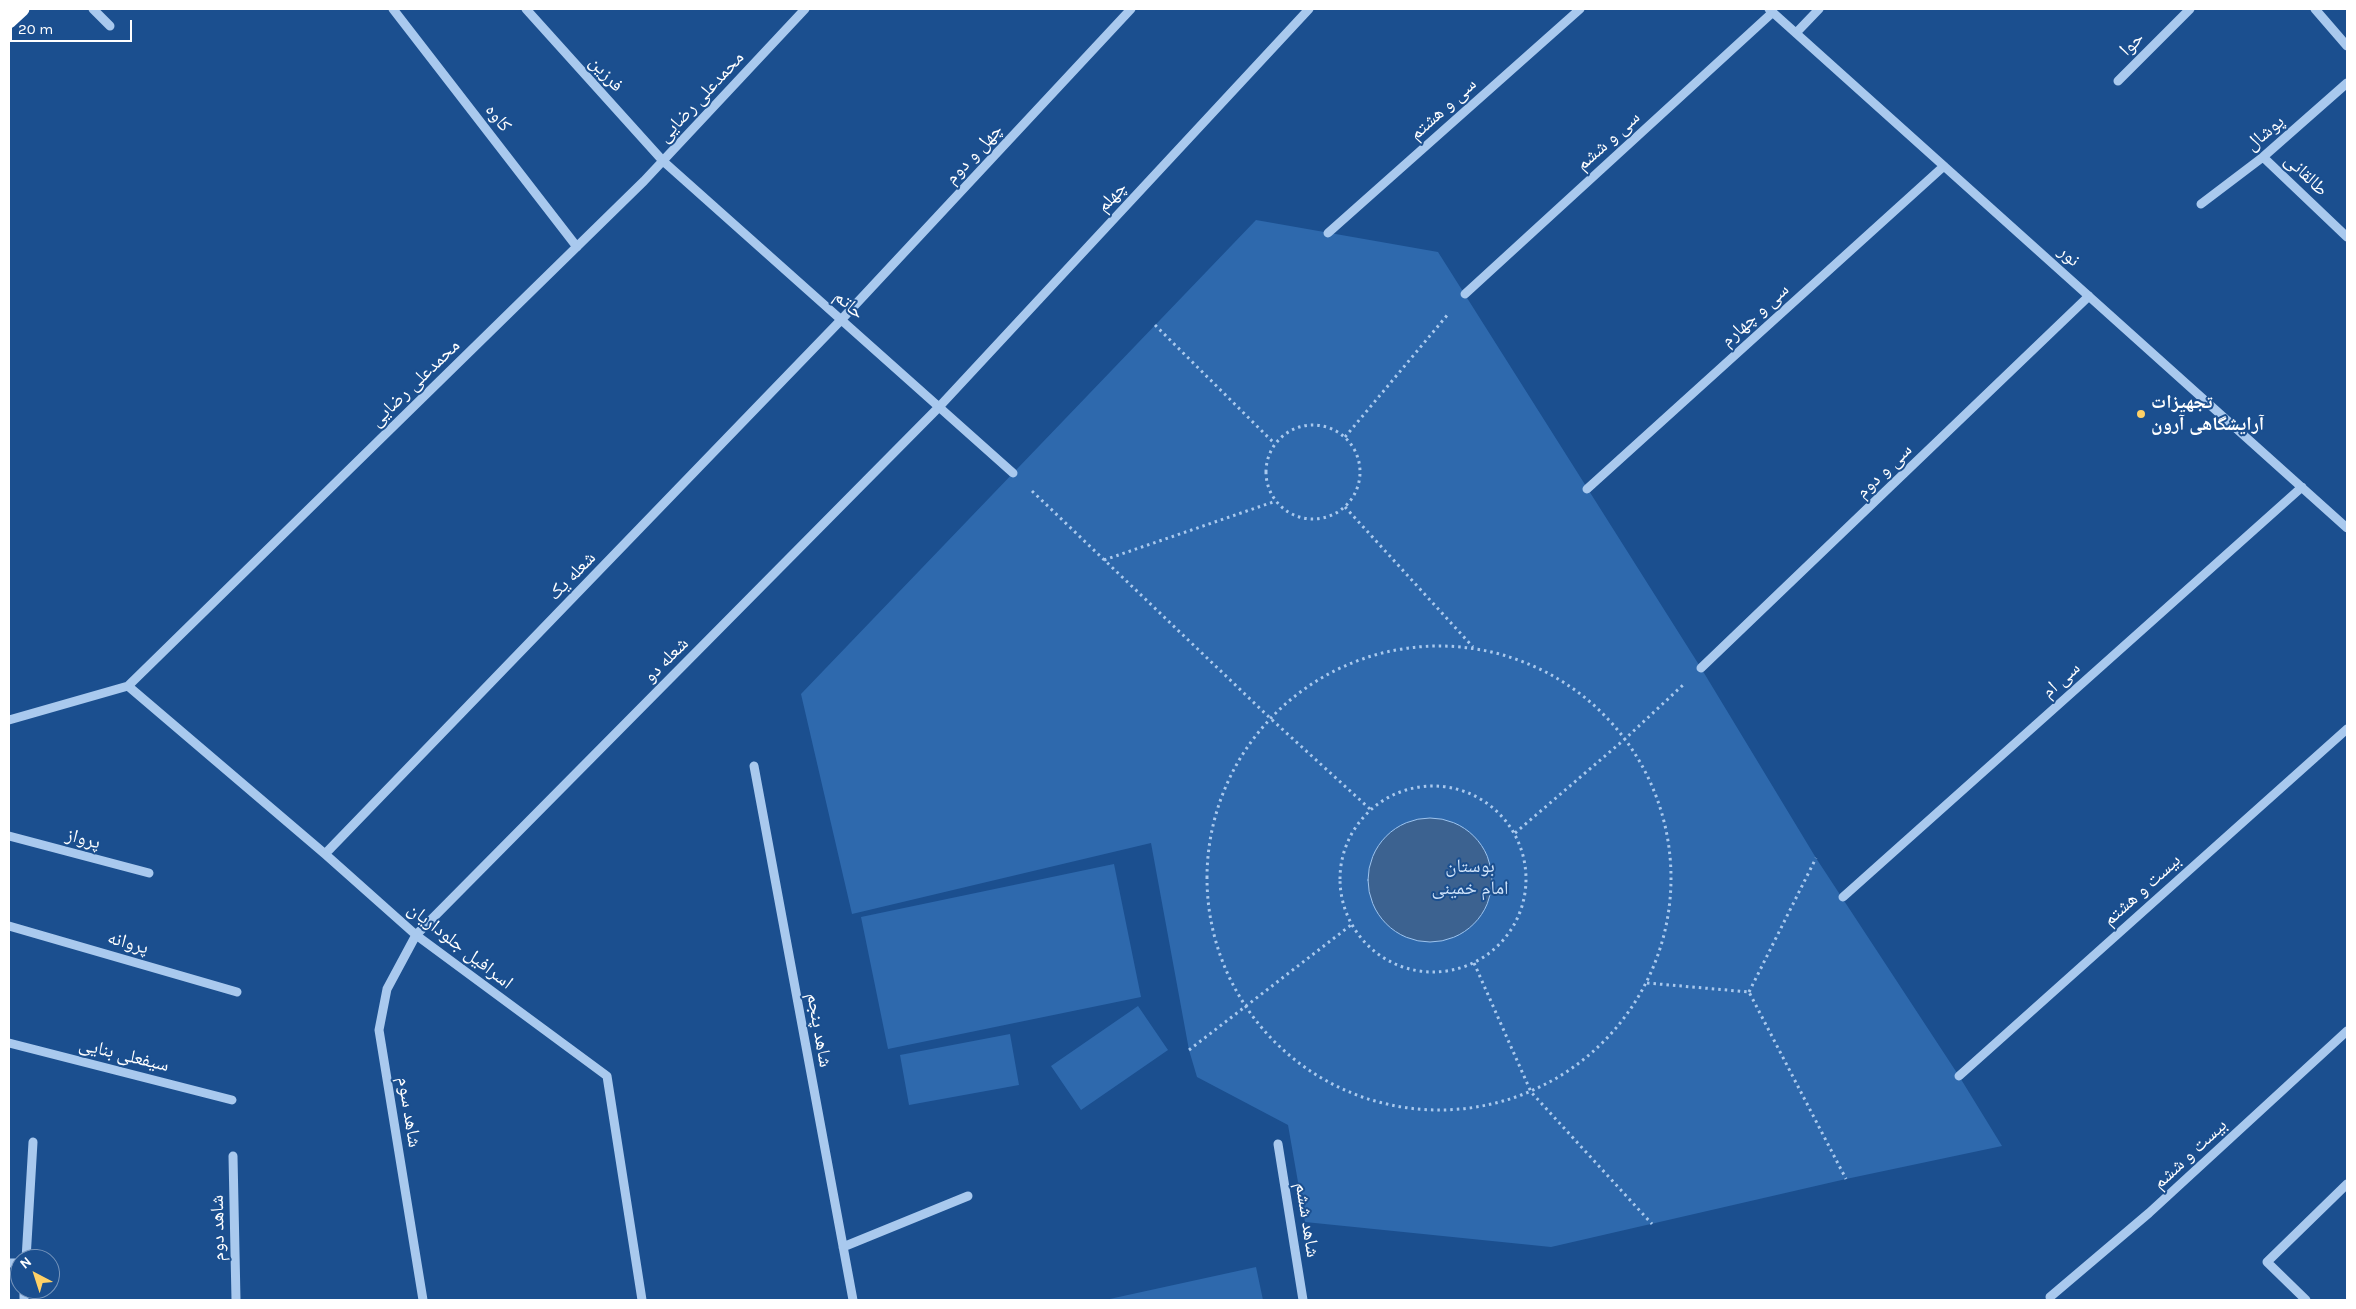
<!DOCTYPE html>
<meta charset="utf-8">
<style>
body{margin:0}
#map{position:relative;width:2356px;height:1309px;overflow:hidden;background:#1b4f8f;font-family:Karla,sans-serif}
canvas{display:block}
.frame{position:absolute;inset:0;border:10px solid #fff;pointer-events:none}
.north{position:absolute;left:10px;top:1249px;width:50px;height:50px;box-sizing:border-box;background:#1b4f8f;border:1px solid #7695bc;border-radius:50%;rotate:320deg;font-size:14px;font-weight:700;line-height:20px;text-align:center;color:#fff}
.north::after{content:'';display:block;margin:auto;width:18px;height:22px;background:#ffd166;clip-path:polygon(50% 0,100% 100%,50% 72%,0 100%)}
.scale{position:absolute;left:10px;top:20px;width:122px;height:22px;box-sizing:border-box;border:2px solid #fff;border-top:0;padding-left:6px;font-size:15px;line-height:18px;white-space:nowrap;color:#fff;-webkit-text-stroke:4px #1b4f8f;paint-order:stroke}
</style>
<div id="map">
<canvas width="2356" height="1309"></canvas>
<div class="frame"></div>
<div class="north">N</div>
<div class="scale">20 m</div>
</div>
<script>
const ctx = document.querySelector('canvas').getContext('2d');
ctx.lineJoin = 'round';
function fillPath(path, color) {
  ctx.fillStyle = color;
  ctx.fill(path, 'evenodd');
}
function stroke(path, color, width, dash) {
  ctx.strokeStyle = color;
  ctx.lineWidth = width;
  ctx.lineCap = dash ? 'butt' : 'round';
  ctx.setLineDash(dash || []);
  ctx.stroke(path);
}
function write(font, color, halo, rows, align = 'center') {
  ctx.font = font + ' Karla,"Noto Naskh Arabic",sans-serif';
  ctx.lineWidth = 4;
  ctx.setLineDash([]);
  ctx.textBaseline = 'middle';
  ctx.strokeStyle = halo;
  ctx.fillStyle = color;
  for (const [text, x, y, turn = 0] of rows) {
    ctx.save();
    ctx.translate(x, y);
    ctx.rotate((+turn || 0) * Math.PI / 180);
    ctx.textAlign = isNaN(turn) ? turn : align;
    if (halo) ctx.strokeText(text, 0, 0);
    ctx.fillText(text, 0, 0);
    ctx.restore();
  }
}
fillPath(new Path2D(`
 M1256 220 1438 252 1701 668 1816 858 1959 1076 2002 1146 1846 1179 1551 1247 1305 1222 1288 1125 1197 1077 1189 1050 1151 843 852 914 801 694Z
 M1114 864 1141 997 888 1049 861 917Z
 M1138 1006 1168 1050 1081 1110 1051 1066Z
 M1010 1034 1019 1085 909 1105 900 1055Z
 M1256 1267 1263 1300H1105Z`), '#2e69ad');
const water = new Path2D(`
 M1368 880a62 62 0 1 1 124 0a62 62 0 1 1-124 0Z`);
fillPath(water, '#3c6290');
stroke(water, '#9cc4f0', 1);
stroke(new Path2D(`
 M1155 325 1275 444
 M1266 472a47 47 0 1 1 94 0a47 47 0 1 1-94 0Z
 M1345 437 1449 313
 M1032 491 1270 718 1370 809
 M1345 507 1473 647
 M1104 560 1276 501
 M1207 878a232 232 0 1 1 464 0a232 232 0 1 1-464 0Z
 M1340 879a93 93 0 1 1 186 0a93 93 0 1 1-186 0Z
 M1515 833 1626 738 1683 685
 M1474 963 1531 1092 1652 1224
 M1647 983 1749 992 1846 1179
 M1749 992 1816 858
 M1189 1050 1351 925`), '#a9c9ee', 3, [2.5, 4]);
stroke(new Path2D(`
 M93 9 110 26
 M393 9 577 247
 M526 9 663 161 1013 473
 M1769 9 2347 528
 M2315 9 2347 46
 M1796 33 1819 9
 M2118 81 2190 9
 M2263 157 2347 237
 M2201 204 2263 157 2347 83
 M1328 233 1580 9
 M1465 294 1773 12
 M1587 489 1944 166
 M1701 668 2089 296
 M128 686 325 854 416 935 607 1076 642 1300
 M9 720 128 686 644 181 805 9
 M754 766 853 1300
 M9 836 149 873
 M325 854 841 320 1131 9
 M1843 897 2302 487
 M9 926 237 992
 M9 1043 232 1100
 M1959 1076 2347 729
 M1278 1144 1303 1300
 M233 1156 236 1300
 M843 1247 968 1196
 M26 1259 33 1142
 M9 1263H20
 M2050 1297 2149 1213 2347 1031
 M24 1300V1289
 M423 1300 379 1030 387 989 416 935 939 407 1309 9
 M2306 1300 2267 1262 2347 1184`), '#a9c9ee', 9);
stroke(new Path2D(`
 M9 21 22 9`), '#fff', 15);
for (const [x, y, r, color] of [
 [2141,414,5,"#ffd166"]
]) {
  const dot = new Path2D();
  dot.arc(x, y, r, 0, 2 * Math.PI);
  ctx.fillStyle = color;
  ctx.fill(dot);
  stroke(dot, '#1b4f8f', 2);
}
write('19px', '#fff', '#1b4f8f', [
 ["حوا",2132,44,-45],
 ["فرزین",606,74,48],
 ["محمدعلی رضایی",701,97,-47],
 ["سی و هشتم",1443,109,-42],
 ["کاوه",498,118,52],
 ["پوشال",2265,133,-40],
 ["سی و ششم",1608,141,-42],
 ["چهل و دوم",974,154,-47],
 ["طالقانی",2306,175,44],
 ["چهلم",1112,197,-47],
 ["نور",2069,256,42],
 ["حاتم",849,305,42],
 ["سی و چهارم",1755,315,-42],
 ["محمدعلی رضایی",415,383,-44],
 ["سی و دوم",1884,471,-44],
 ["شعله یک",572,576,-46],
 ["شعله دو",666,660,-45],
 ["سی ام",2061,680,-42],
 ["پرواز",83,839,15],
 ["بیست و هشتم",2142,890,-42],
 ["پروانه",128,943,16],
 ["اسرافیل جلوداریان",460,946,38],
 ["شاهد پنجم",819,1030,80],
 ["سیفعلی بنایی",124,1055,14],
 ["شاهد سوم",409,1112,81],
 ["بیست و ششم",2190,1154,-43],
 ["شاهد ششم",1307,1220,81],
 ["شاهد دوم",218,1228,-91]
]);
write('bold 19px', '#fff', '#1b4f8f', [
 ["تجهیزات",2151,403],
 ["آرایشگاهی آرون",2151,425]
], 'left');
write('19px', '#cfe3fa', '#1b4f8f', [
 ["بوستان",1470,867],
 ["امام خمینی",1470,889]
]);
</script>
